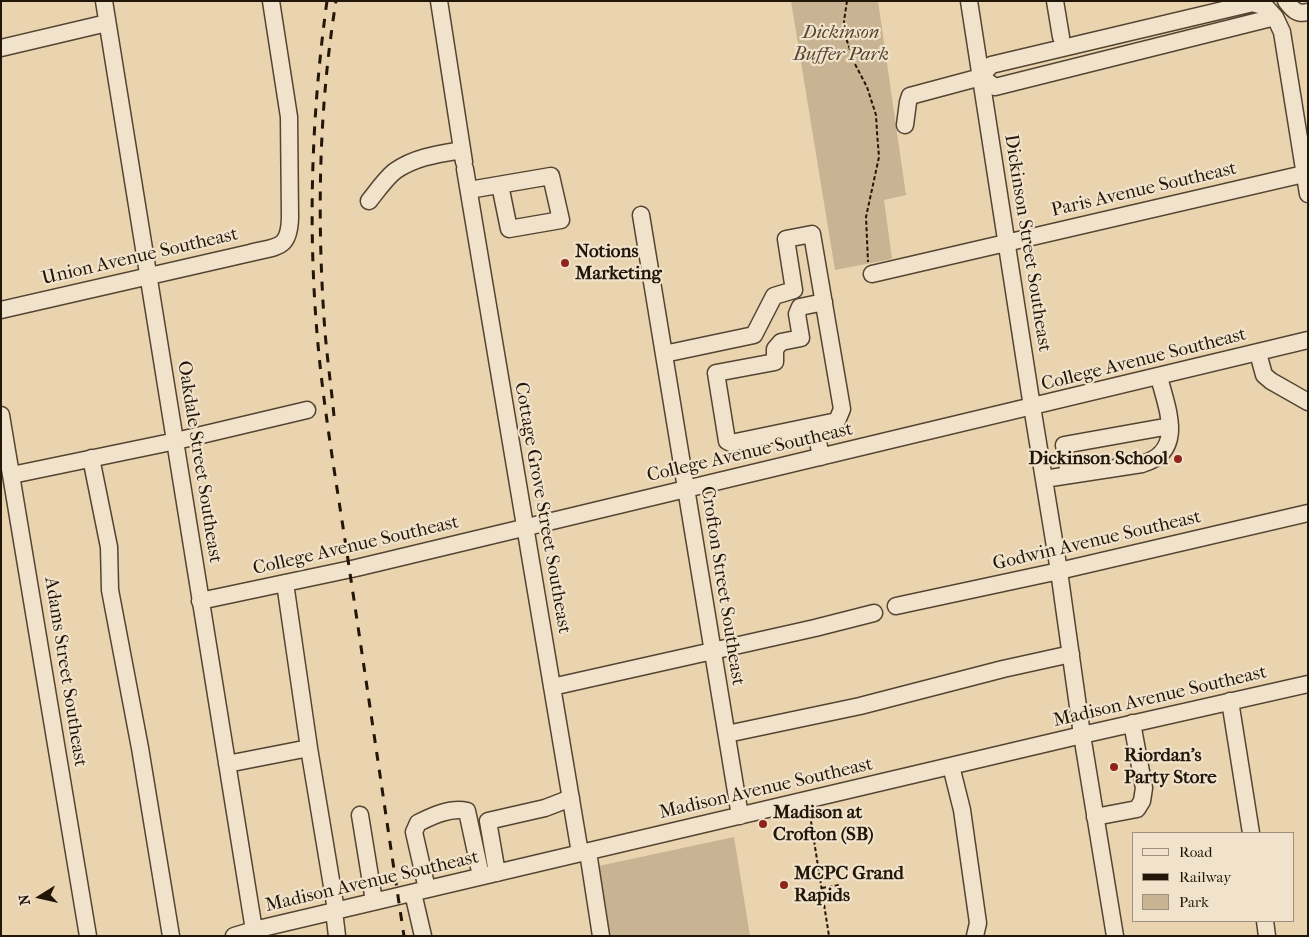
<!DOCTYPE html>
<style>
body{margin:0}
#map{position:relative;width:1309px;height:937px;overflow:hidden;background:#ead3af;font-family:"IM FELL French Canon",serif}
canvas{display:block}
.frame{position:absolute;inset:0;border:2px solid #211607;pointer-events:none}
.legend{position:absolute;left:1132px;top:832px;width:162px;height:90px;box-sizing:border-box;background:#f1e2cb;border:1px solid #9e907d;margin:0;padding:6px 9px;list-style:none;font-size:15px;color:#211607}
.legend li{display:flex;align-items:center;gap:10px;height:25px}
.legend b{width:25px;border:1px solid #9e907d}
.north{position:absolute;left:15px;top:872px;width:50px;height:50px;-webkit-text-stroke:4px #f1e2cb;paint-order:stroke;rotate:260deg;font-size:14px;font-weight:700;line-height:20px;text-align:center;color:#211607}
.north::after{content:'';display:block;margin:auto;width:18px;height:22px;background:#211607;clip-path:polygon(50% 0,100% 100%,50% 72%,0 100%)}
</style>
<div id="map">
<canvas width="1309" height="937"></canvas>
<div class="frame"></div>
<ul class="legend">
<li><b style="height:6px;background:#f1e2cb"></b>Road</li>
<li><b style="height:6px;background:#211607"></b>Railway</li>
<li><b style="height:14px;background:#c8b392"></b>Park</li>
</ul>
<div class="north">N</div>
</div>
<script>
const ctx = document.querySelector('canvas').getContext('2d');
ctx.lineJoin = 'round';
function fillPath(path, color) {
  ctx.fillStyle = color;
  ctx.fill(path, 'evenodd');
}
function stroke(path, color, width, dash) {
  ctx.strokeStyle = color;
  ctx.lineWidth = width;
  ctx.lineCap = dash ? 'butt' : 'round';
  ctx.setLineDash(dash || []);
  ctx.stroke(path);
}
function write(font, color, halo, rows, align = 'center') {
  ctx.font = font + ' "IM FELL French Canon",serif';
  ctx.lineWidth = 4.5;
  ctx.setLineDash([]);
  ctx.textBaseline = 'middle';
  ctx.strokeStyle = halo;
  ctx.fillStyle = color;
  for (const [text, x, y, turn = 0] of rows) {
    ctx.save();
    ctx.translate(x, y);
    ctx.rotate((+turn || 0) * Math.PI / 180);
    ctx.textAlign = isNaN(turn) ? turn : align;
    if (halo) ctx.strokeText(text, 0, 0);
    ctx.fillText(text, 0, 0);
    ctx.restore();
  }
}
fillPath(new Path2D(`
 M791 1H878L906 195 884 200 892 259 835 270Z
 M734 837 750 936H604L594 867Z`), '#c8b392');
const minor = new Path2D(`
 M104 1 254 930
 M439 1 464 162
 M969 1 1030 394 1059 571 1082 735 1115 936
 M1055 1 1061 37
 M1286 1C1292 9 1297 15 1308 12
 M1 48 107 23
 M981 77 995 87 1275 17
 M905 125 908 102 910 96 981 77 991 65 1253 3 1266 7 1275 17 1282 32 1308 194
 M465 169 580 853
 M469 190 551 176 561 220 509 229 500 185
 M369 201C377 191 385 179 395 171 415 157 438 154 462 150
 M641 215 740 816
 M872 274 1308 173
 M1 310 250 253C277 246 289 250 290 218L289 117 271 1
 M1258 353 1264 375 1271 381 1308 402
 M664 354 754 335 774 296 794 290 786 239 812 234 842 409 837 421 731 443 727 441 716 373 775 362V349L781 342 801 338 797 314 800 307 824 302
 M1 415 88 936
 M815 426 821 457
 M91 458 109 547 110 590 140 748 171 936
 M12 475 176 441 307 410
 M1069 475 1064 445 1170 426
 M1044 479 1142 464C1186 451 1167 409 1159 377
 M285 583 309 748 336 910
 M200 601 356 568 1308 340
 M896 606 1059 571 1308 513
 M552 687 815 628 874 613
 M1230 701 1251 833
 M727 734 860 706 1003 669 1071 654
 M227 764 309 748
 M951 766 962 810 978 923 975 936
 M360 815 374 901
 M1095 817 1137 809 1142 801 1144 788 1132 723
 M588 852 601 936
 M497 873 488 821 545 808 571 798
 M427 889 414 832 418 823C432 816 451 807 467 811L481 876
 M413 893 423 936
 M334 911 337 936
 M1265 921 1267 936
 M234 936 254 930 1082 735 1308 684`);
stroke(minor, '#534531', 19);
stroke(new Path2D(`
 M847 1 844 21 846 38 855 64 867 87 876 115 877 132 879 157 866 217 868 262
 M810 815 829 936
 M820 876 837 873
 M822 888 839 885`), '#211607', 2, [4, 2.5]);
stroke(minor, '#f1e2cb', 16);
stroke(new Path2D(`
 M327 1C310 124 307 250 321 374 329 443 341 511 351 580 369 699 386 817 404 936
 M334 416C331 384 326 351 324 318 317 213 319 106 336 1`), '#211607', 3, [9, 9]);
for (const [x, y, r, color] of [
 [565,263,5,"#8f2418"],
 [1178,459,5,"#8f2418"],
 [1114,767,5,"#8f2418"],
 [763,824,5,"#8f2418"],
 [784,885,5,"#8f2418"]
]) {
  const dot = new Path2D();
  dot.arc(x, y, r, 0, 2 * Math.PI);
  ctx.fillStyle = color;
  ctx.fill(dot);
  stroke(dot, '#f1e2cb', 2);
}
write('italic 19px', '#534531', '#f1e2cb', [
 ["Dickinson",841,33],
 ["Buffer Park",841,55]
]);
write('19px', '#211607', '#f1e2cb', [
 ["Paris Avenue Southeast",1144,190,-13],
 ["Dickinson Street Southeast",1027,243,81],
 ["Union Avenue Southeast",140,257,-13],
 ["College Avenue Southeast",1144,360,-14],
 ["College Avenue Southeast",750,453,-13],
 ["Oakdale Street Southeast",199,462,81],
 ["Cottage Grove Street Southeast",542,508,80],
 ["Godwin Avenue Southeast",1097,541,-13],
 ["College Avenue Southeast",356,546,-13],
 ["Crofton Street Southeast",722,586,81],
 ["Adams Street Southeast",65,672,81],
 ["Madison Avenue Southeast",1160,697,-13],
 ["Madison Avenue Southeast",766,789,-13],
 ["Madison Avenue Southeast",372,882,-13]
]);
write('bold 19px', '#211607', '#f1e2cb', [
 ["Notions",575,252],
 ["Marketing",575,274],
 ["Dickinson School",1168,459,"right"],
 ["Riordan's",1124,756],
 ["Party Store",1124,778],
 ["Madison at",773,813],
 ["Crofton (SB)",773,835],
 ["MCPC Grand",794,874],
 ["Rapids",794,896]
], 'left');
</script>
